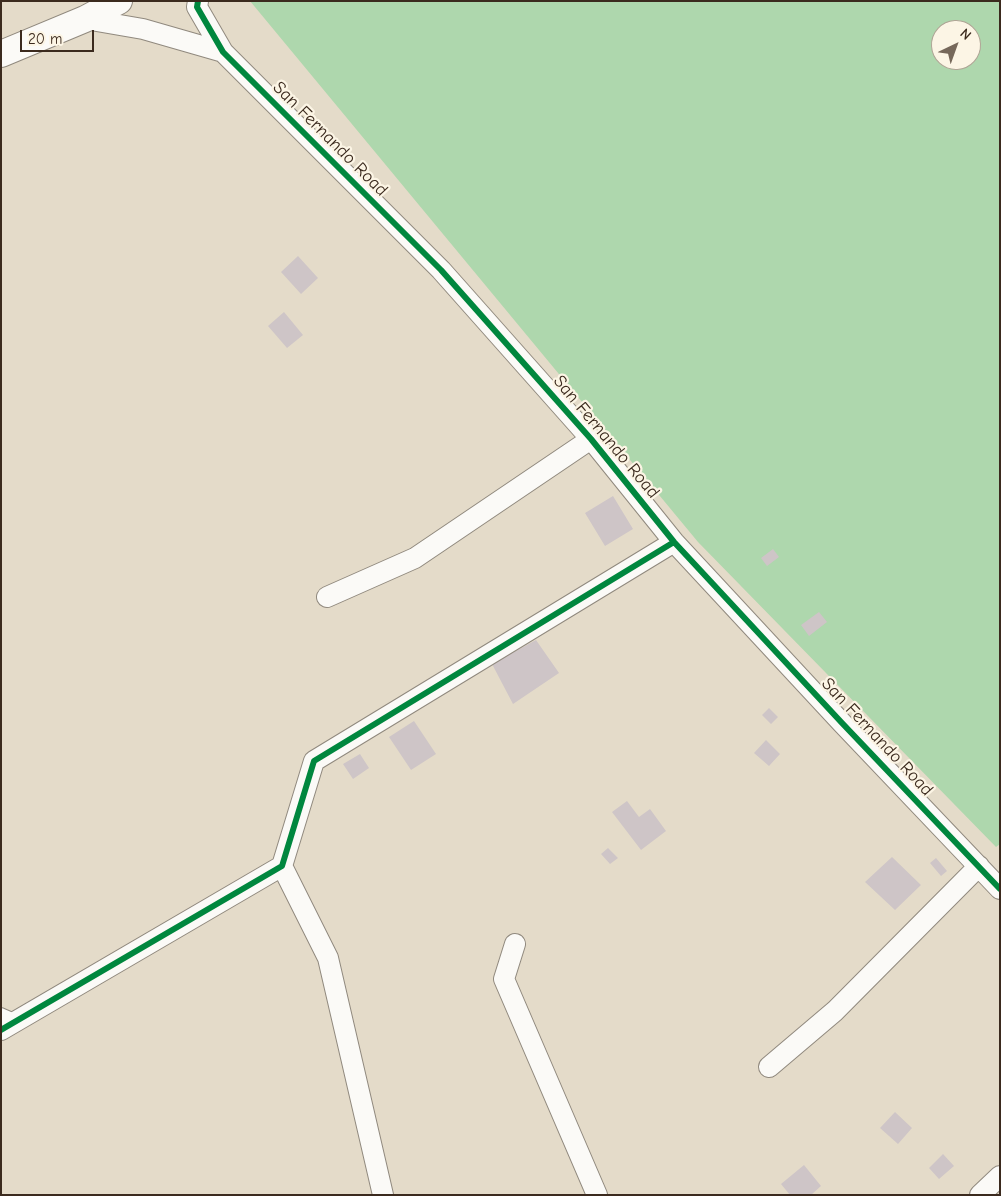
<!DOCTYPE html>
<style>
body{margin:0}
#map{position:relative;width:1001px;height:1196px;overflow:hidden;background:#e4dbc9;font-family:"Comic Neue",sans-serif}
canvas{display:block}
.frame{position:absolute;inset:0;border:2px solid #3b2a1e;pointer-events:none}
.north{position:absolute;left:931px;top:20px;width:50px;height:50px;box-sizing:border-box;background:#fcf5e5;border:1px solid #afa495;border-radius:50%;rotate:42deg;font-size:14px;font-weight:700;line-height:20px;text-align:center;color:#3b2a1e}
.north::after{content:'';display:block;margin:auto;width:18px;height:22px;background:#76685a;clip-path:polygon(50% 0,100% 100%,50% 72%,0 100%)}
.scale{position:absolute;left:20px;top:30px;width:74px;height:22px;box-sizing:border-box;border:2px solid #3b2a1e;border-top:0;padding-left:6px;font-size:15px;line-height:18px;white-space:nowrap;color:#3b2a1e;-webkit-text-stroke:4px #fcf5e5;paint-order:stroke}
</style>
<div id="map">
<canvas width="1001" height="1196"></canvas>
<div class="frame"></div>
<div class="north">N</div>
<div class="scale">20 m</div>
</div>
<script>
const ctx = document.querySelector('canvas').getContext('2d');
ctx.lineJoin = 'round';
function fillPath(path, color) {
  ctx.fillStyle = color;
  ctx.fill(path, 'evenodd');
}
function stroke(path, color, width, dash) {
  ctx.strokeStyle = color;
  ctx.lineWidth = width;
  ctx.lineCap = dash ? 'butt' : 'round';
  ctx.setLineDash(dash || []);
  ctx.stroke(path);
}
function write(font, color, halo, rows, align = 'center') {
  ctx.font = font + ' "Comic Neue",sans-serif';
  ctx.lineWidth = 4.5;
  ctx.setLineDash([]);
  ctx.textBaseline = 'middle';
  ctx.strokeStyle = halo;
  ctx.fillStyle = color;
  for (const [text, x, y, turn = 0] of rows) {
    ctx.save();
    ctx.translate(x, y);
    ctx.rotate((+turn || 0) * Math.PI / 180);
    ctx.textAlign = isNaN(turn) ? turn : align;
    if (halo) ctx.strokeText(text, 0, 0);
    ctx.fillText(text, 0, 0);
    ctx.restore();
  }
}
fillPath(new Path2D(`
 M250 1H1000V844L996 847 698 542ZM941 30H971V60H941Z`), '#aed7ad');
fillPath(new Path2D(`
 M298 256 318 278 301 294 281 272Z
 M284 312 303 335 287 348 268 326Z
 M613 496 633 529 605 546 585 513Z
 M773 549 779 557 767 566 761 558Z
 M819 612 827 622 809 636 801 625Z
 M536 640 559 673 513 704 492 664Z
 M769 708 778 717 771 724 762 715Z
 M414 721 436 754 411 770 389 737Z
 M766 740 780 754 769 766 754 753Z
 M360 754 369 768 353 779 343 764Z
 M627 801 639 817 650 809 666 831 641 850 612 812Z
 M608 848 618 858 610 864 601 854Z
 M892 857 921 885 895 910 865 882Z
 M936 858 947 871 941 876 930 863Z
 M895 1112 912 1128 898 1144 880 1128Z
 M943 1154 954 1166 939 1179 929 1168Z
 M804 1165 821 1186 811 1195H790L781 1184Z`), '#cec5c7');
const service = new Path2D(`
 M1 1013 17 1020`);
const minor = new Path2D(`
 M198 1 197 7 223 52 441 270 591 439 674 542 842 723 1000 889
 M85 19 143 29 223 52
 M327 597 415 558 591 439
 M282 866 328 958 383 1195
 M515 944 504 979 597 1195
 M1 1030 282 866 314 761 674 542
 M769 1067 835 1011 979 866
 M980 1195 1000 1176`);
const tertiary = new Path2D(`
 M1 54 85 19 119 1`);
stroke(service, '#90897e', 12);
stroke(minor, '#90897e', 22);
stroke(tertiary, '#90897e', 28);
stroke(service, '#fbfaf7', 10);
stroke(minor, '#fbfaf7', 20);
stroke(tertiary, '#fbfaf7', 26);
stroke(new Path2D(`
 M198 1 197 7 223 52 441 270 591 439 674 542 842 723 1000 889
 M1 1030 282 866 314 761 674 542`), '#00873e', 6);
write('18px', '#3b2a1e', '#fcf5e5', [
 ["San Fernando Road",330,139,45],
 ["San Fernando Road",606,437,50],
 ["San Fernando Road",877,737,47]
]);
</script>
